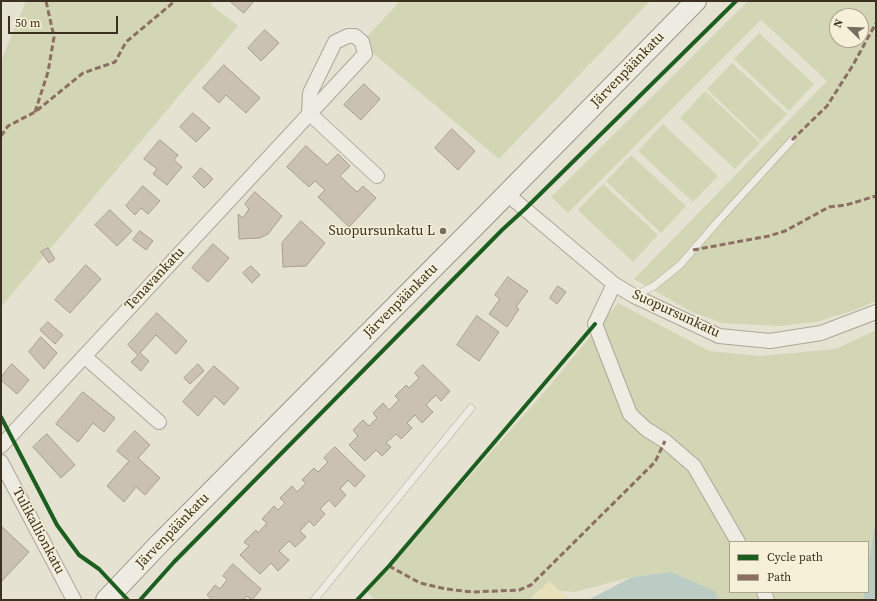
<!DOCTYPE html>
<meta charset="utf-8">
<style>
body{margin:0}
#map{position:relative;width:877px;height:601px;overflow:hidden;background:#e6e2d1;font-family:"Source Serif 4",serif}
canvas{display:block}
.frame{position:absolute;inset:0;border:2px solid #3c3021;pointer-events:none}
.legend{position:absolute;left:729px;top:541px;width:140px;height:52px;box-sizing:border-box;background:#f6f0d8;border:1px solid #aca38f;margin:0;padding:5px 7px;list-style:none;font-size:12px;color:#3c3021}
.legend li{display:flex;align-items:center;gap:8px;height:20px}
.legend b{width:20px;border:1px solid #aca38f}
.north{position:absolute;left:829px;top:8px;width:40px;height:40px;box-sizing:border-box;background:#f6f0d8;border:1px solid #aca38f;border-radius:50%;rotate:293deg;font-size:11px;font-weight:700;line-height:16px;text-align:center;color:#3c3021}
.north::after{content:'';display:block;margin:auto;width:14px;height:18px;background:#786e5f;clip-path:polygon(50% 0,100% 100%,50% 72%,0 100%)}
.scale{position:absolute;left:8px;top:16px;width:110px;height:18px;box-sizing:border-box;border:2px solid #3c3021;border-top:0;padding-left:5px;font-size:12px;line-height:14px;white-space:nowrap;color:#3c3021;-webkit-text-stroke:3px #f6f0d8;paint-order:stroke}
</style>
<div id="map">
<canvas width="877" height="601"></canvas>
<div class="frame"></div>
<ul class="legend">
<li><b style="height:5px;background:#1b5e20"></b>Cycle path</li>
<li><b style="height:5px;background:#8d6e63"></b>Path</li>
</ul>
<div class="north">N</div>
<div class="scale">50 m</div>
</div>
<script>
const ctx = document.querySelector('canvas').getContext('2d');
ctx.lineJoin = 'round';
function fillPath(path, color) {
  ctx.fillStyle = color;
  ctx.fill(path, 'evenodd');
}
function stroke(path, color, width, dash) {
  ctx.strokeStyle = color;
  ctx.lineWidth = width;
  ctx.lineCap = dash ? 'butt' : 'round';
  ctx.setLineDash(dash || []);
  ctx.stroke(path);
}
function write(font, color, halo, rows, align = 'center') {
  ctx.font = font + ' "Source Serif 4",serif';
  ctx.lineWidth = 3;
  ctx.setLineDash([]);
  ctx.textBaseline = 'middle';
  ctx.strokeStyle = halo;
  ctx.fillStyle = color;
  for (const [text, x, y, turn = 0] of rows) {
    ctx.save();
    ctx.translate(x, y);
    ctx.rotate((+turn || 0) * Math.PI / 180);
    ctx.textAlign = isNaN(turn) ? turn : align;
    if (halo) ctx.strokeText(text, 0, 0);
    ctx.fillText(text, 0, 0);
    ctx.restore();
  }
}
fillPath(new Path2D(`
 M26 1H214L211 5 238 26 1 307V61Z
 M400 1H650L499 159 361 43Z
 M748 1H876V301L855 310 816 322 780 326 722 323 692 312 634 279 827 81 761 20 568 213 551 197ZM837 16H861V40H837Z
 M759 33 814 84 789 111 734 59Z
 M732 63 787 114 761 141 707 89Z
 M705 91 760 143 735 169 680 118Z
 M663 124 718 176 693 202 638 151Z
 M631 155 686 206 661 233 606 181Z
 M603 184 658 235 633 262 578 210Z
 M618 303 709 351 760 356 836 349 876 330V517L868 565V542H730V592H864L863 600H718L714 591 671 572 632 577 574 592 540 589 529 600H375L367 592 547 389Z`), '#d2d6b4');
fillPath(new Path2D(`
 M549 581 570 600H531Z`), '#e8e0b9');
fillPath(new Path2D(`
 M876 517V600H863L864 592H868V565Z
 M671 572 715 591 718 600H588L632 577Z`), '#bbccc4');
const building = new Path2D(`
 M230 1H254L244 13Z
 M265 30 279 43 261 61 248 48Z
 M224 65 260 98 246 113 226 95 219 103 203 88Z
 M364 84 380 99 361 120 344 105Z
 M193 113 210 128 196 142 180 127Z
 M452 129 475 151 458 170 435 148Z
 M160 140 178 155 174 160 182 167 167 185 153 174 157 169 144 159Z
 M306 146 327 165 338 154 350 166 340 176 357 192 363 186 376 198 349 227 318 197 325 190 315 181 309 187 287 167Z
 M201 168 213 179 204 188 193 177Z
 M143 186 160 201 148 214 141 208 135 215 126 206Z
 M255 192 282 216 268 234 260 238 239 239 238 214 243 218 249 209 245 204Z
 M110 210 132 231 117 246 95 225Z
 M301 221 325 243 306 266 283 267 282 243Z
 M140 231 153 241 146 250 133 240Z
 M213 244 229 258 208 282 192 268Z
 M48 248 55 259 49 263 41 252Z
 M86 265 101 279 70 313 55 300Z
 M251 266 260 275 252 283 243 273Z
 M508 277 528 291 516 307 519 309 507 327 489 314 500 299 495 295Z
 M558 286 566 292 557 304 550 298Z
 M157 313 187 341 176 354 156 335 140 353 149 361 141 371 131 362 138 355 128 345Z
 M477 316 499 332 479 361 457 345Z
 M48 322 63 335 55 344 40 330Z
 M41 337 57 353 44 369 29 352Z
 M12 364 29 380 17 394 1 380V377Z
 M198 364 204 371 190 384 184 378Z
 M423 365 450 391 441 401 436 395 426 405 433 412 422 423 415 415 407 423 412 428 401 439 396 434 386 443 391 447 382 456 376 450 365 461 349 445 358 436 353 430 363 420 369 426 377 418 373 413 383 403 389 410 399 400 395 396 406 385 409 388 419 378 415 373Z
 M214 366 239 388 224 405 215 396 198 416 183 402Z
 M83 392 115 418 104 432 93 423 78 442 56 424Z
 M135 431 150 445 138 458 160 478 145 495 136 487 124 502 107 486 129 461 117 451Z
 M47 434 75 465 61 478 33 447Z
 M335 447 365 476 355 487 348 480 340 489 346 495 335 507 329 500 320 509 325 514 314 526 309 521 300 531 306 537 295 547 289 541 279 551 289 560 278 571 271 563 260 574 240 555 249 546 244 542 256 530 258 533 267 523 262 519 274 506 278 510 285 503 280 498 292 486 297 492 306 483 302 480 314 468 318 472 328 462 324 458Z
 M1 526 29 552 1 582Z
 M233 564 261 589 252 600 247 596 243 600H212L207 595 215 585 220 589 227 580 223 576Z`);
fillPath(building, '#cac1b2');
stroke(building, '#a79e90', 1);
const lane = new Path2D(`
 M634 296 654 286 680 265 719 220 792 140
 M314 600 471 408`);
const street = new Path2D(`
 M507 194 614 284 634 296 719 336 770 341 821 333 876 312
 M614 284 595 324 630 414 646 429 665 441 694 466 738 542
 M84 356 159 422
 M1 446 365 54 362 42 355 36H348L335 42 310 93 309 113 377 176
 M1 462 74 600
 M764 592 767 600`);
const secondary = new Path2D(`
 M106 600 160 543 485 216 696 1`);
stroke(lane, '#aca799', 8);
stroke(street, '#aca799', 16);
stroke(secondary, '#9b968a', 22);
stroke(lane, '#eeebe2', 7);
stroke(street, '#eeebe2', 14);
stroke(secondary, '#eeebe2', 20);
stroke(new Path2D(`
 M35 112 48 72 54 37 46 1
 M1 136 8 126 35 112 83 73 115 62 126 42 175 1
 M792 140 827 106 853 65 876 23
 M693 250 769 236 785 231 829 207 846 205 876 196
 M389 566 420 583 446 589 472 592 519 590 531 585 655 462 665 441`), '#8d6e63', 3, [6, 3]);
stroke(new Path2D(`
 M1 417 57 525 79 555 99 569 128 600
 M140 600 174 562 502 230 525 209 736 1
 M357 600 389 566 595 324`), '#1b5e20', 4);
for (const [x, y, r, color] of [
 [443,231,4,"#786e5f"]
]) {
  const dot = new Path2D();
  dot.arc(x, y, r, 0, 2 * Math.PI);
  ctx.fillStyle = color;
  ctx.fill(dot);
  stroke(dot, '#f6f0d8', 1.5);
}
write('14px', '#3c3021', '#f6f0d8', [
 ["Järvenpäänkatu",628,70,-46],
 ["Tenavankatu",155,279,-47],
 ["Järvenpäänkatu",401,301,-45],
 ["Suopursunkatu",676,314,25],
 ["Tulikallionkatu",38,531,62],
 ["Järvenpäänkatu",173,531,-46]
]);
write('14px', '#3c3021', '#f6f0d8', [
 ["Suopursunkatu L",435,231]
], 'right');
</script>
